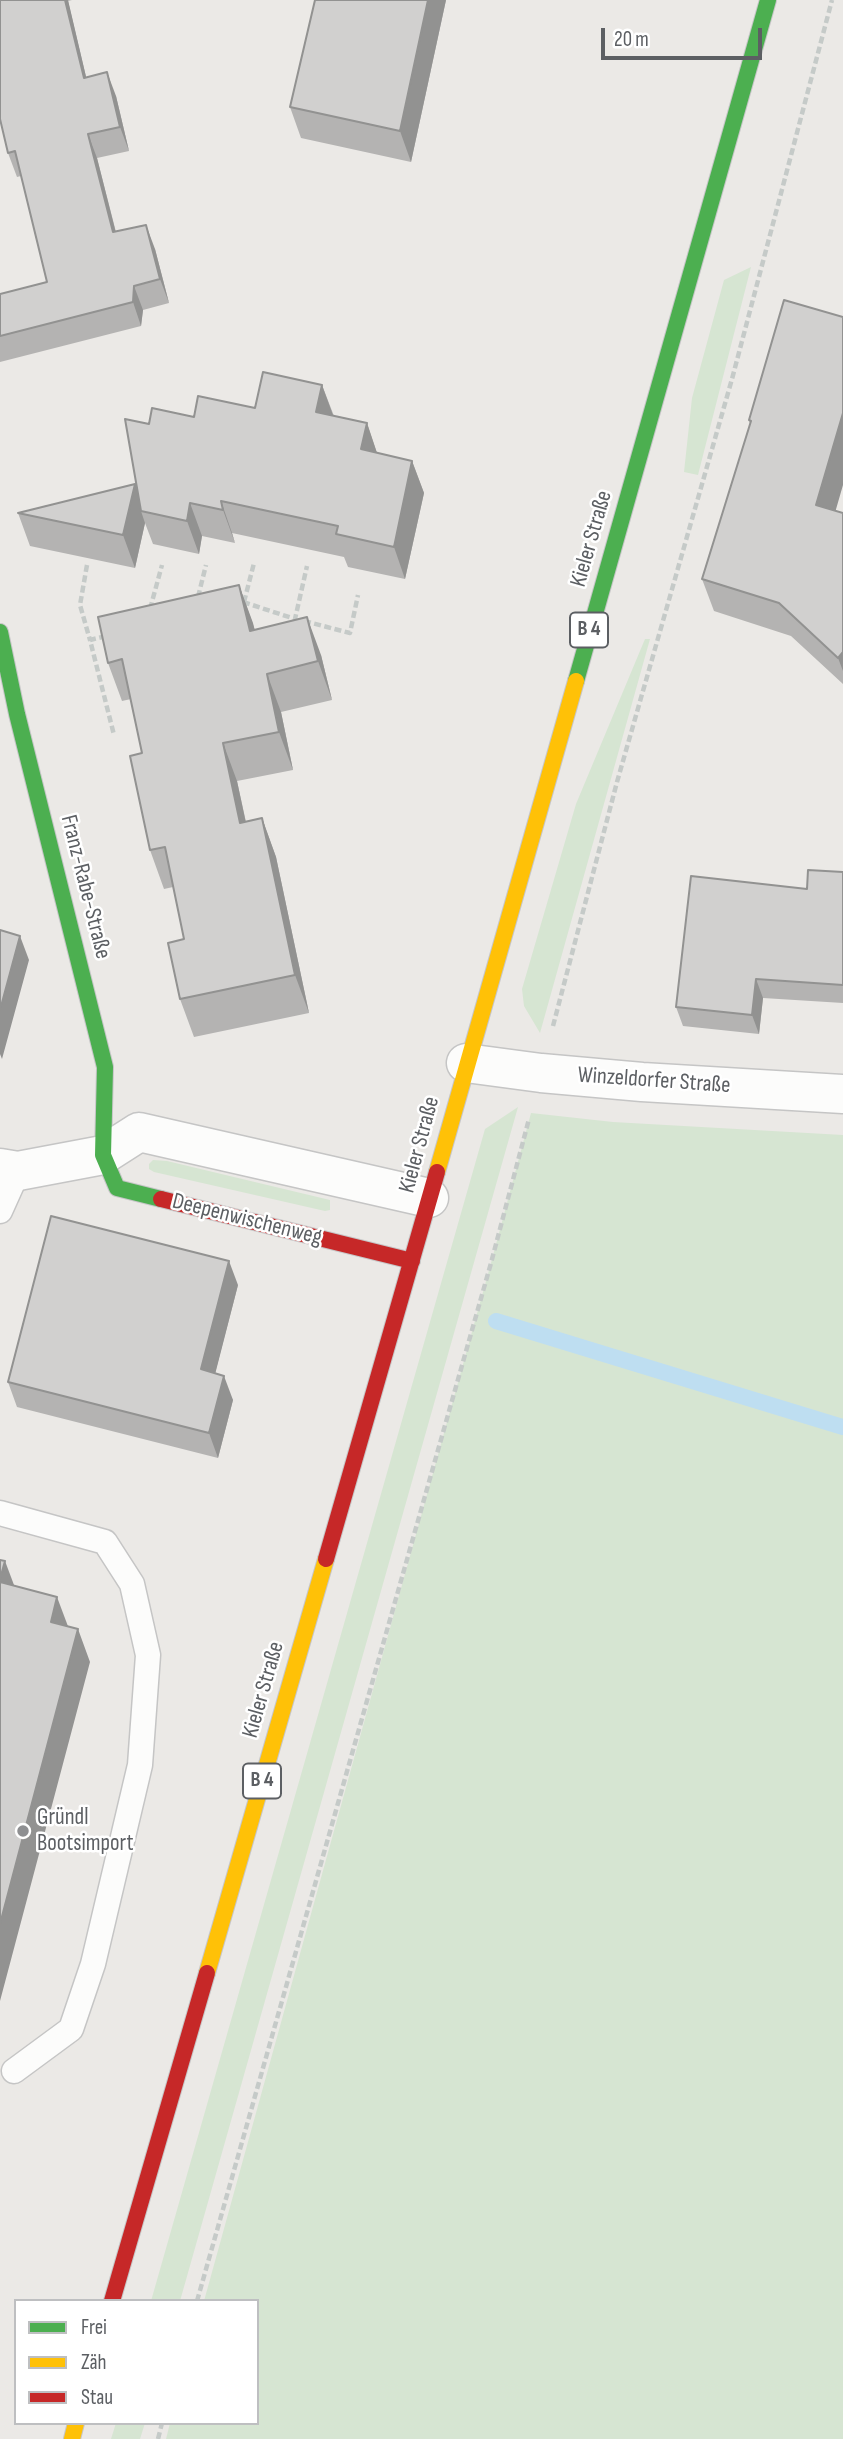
<!DOCTYPE html>
<meta charset="utf-8">
<style>
body{margin:0}
#map{position:relative;width:843px;height:2439px;overflow:hidden;background:#ebe9e6;font-family:"Sofia Sans Condensed",sans-serif}
canvas{display:block}
.legend{position:absolute;left:14px;top:2299px;width:245px;height:126px;box-sizing:border-box;background:#fff;border:2px solid #bebfc1;margin:0;padding:9px 12px;list-style:none;font-size:21px;color:#5c5f63}
.legend li{display:flex;align-items:center;gap:14px;height:35px}
.legend b{width:35px;border:2px solid #bebfc1}
.scale{position:absolute;left:601px;top:28px;width:161px;height:32px;box-sizing:border-box;border:4px solid #5c5f63;border-top:0;padding-left:9px;font-size:21px;line-height:24px;white-space:nowrap;color:#5c5f63;-webkit-text-stroke:5px #fff;paint-order:stroke}
</style>
<div id="map">
<canvas width="843" height="2439"></canvas>
<ul class="legend">
<li><b style="height:9px;background:#4caf50"></b>Frei</li>
<li><b style="height:9px;background:#ffc107"></b>Zäh</li>
<li><b style="height:9px;background:#c62828"></b>Stau</li>
</ul>
<div class="scale">20 m</div>
</div>
<script>
const ctx = document.querySelector('canvas').getContext('2d');
ctx.lineJoin = 'round';
function fillPath(path, color) {
  ctx.fillStyle = color;
  ctx.fill(path, 'evenodd');
}
function stroke(path, color, width, dash) {
  ctx.strokeStyle = color;
  ctx.lineWidth = width;
  ctx.lineCap = dash ? 'butt' : 'round';
  ctx.setLineDash(dash || []);
  ctx.stroke(path);
}
function write(font, color, halo, rows, align = 'center') {
  ctx.font = font + ' "Sofia Sans Condensed",sans-serif';
  ctx.lineWidth = 5;
  ctx.setLineDash([]);
  ctx.textBaseline = 'middle';
  ctx.strokeStyle = halo;
  ctx.fillStyle = color;
  for (const [text, x, y, turn = 0] of rows) {
    ctx.save();
    ctx.translate(x, y);
    ctx.rotate((+turn || 0) * Math.PI / 180);
    ctx.textAlign = isNaN(turn) ? turn : align;
    if (halo) ctx.strokeText(text, 0, 0);
    ctx.fillText(text, 0, 0);
    ctx.restore();
  }
}
fillPath(new Path2D(`
 M751 267 698 475 684 472 692 398 724 280Z
 M645 639H650L540 1033 524 1006 522 989 576 804Z
 M518 1107 180 2301H151L485 1129Z
 M531 1113 613 1122 843 1135V2439H166L170 2423H257V2301H204L491 1263Z
 M153 1160 167 1161 330 1200V1210L325 1211 154 1172 149 1169V1164Z
 M116 2423H145L140 2439H111Z`), '#d6e5d2');
stroke(new Path2D(`
 M496 1321 843 1427`), '#bedef1', 16);
const lane = new Path2D(`
 M0 1211 18 1171
 M0 1513 105 1542 132 1584 148 1655 140 1765 93 1964 71 2029 14 2071`);
const street = new Path2D(`
 M466 1063 541 1073 642 1082 843 1094
 M0 1168 18 1171 103 1155 139 1132 429 1198`);
const fast = new Path2D(`
 M0 632 17 714 105 1067 103 1155 117 1188 161 1199
 M576 681 768 0`);
const slow = new Path2D(`
 M437 1172 576 681
 M207 1973 326 1559
 M72 2439 76 2423`);
const jam = new Path2D(`
 M161 1199 412 1261
 M326 1559 437 1172
 M112 2301 207 1973`);
stroke(lane, '#c5c5c5', 27);
stroke(street, '#c5c5c5', 41);
stroke(fast, '#c6c6c7', 18);
stroke(slow, '#c6c6c7', 18);
stroke(jam, '#c6c6c7', 18);
stroke(new Path2D(`
 M87 565 80 605 90 640
 M198 597 206 565
 M243 602 295 619 307 566
 M244 602 254 563
 M150 609 162 565
 M304 621 350 633 358 595
 M106 636 90 640 114 735
 M553 1026 617 782 732 379 832 0
 M197 2301 491 1263 529 1119
 M158 2439 162 2423`), '#c5cac8', 4.5, [7, 3.5]);
stroke(lane, '#fcfcfb', 24);
stroke(street, '#fcfcfb', 38);
stroke(fast, '#4caf50', 16);
stroke(slow, '#ffc107', 16);
stroke(jam, '#c62828', 16);
fillPath(new Path2D(`
 M0 0H72L68 1 86 77 116 96 129 151 97 158 116 232 155 249 169 303 143 310 141 326 0 362V294L47 282 21 176 17 177 8 153Z
 M446 0 411 162 301 138 290 107Z
 M784 300 835 511 843 513V684L791 636 714 611 702 579 750 424 749 420Z
 M322 385 334 416 367 423 377 453 412 461 424 493 405 579 348 567 344 557 232 533 235 543 202 536 199 554 153 544 145 523 135 568 30 546 18 513 137 489 149 424 255 408Z
 M239 585 255 630 321 655 332 700 281 712 293 770 237 781 246 822 262 818 276 857 309 1013 194 1037 180 999 184 939 173 887 164 889 150 850 142 753 131 699 122 701 108 663Z
 M843 872V1003L763 998 759 1034 683 1026 676 1007 807 889Z
 M238 1285 215 1373 233 1400 218 1458 17 1407 8 1382Z`), '#b4b3b2');
fillPath(new Path2D(`
 M65 0H68L92 102 84 78Z
 M428 0H446L411 162 400 131Z
 M107 72 116 96 129 151 120 127Z
 M88 134 97 158 122 257 113 232Z
 M146 225 155 249 169 303 160 279Z
 M134 286 143 310 141 326 133 302Z
 M322 385 334 418 316 412Z
 M843 413V485L828 537 816 505Z
 M367 423 378 456 361 449Z
 M412 461 424 493 405 579 394 547Z
 M135 484 146 512 141 511 145 523 135 568 123 535Z
 M221 501 232 533 235 543 223 510Z
 M190 503 202 536 199 554 187 521Z
 M239 585 253 623 264 670 250 631Z
 M307 617 321 655 332 700 318 661Z
 M843 652V671L838 658Z
 M267 674 281 712 293 770 279 732Z
 M223 743 237 781 254 861 240 823Z
 M262 818 276 857 309 1013 295 975Z
 M20 936 29 960 2 1059 0 1054V1010Z
 M756 979 763 998 759 1034 752 1015Z
 M229 1261 238 1285 210 1394 201 1369Z
 M224 1376 233 1400 218 1458 209 1433Z
 M5 1561 17 1593 0 1584V1579Z
 M57 1597 69 1629 51 1622Z
 M78 1629 90 1662 0 2001V1924Z`), '#929291');
const building = new Path2D(`
 M0 0H65L84 78 107 72 120 127 88 134 113 232 146 225 160 279 134 286 133 302 0 336V294L47 282 15 151 8 153 0 119Z
 M315 0H428L400 131 290 107Z
 M784 300 843 317V413L816 505 843 513V652L838 658 779 603 702 579 751 421 749 420Z
 M263 372 322 385 316 412 367 423 361 449 412 461 394 547 336 534 338 526 221 501 223 510 190 503 187 521 141 511 125 419 149 424 152 408 194 417 198 396 255 408Z
 M135 484 123 535 18 513Z
 M239 585 250 631 307 617 318 661 267 674 279 732 223 743 240 823 262 818 295 975 180 999 168 943 184 939 165 847 150 850 130 756 142 753 122 659 108 663 98 617Z
 M808 870 843 872V985L756 979 752 1015 676 1007 691 876 807 889Z
 M0 930 20 936 0 1010Z
 M51 1216 229 1261 201 1369 224 1376 209 1433 8 1382Z
 M0 1560 5 1561 0 1579Z
 M0 1582 57 1597 51 1622 78 1629 0 1924Z`);
fillPath(building, '#d1d0cf');
stroke(building, '#929291', 2);
for (const [x, y, r, color] of [
 [23,1831,7,"#8e8f91"]
]) {
  const dot = new Path2D();
  dot.arc(x, y, r, 0, 2 * Math.PI);
  ctx.fillStyle = color;
  ctx.fill(dot);
  stroke(dot, '#fff', 2.5);
}
for (const [x, y, w] of [
 [589,630,38],
 [262,1781,38]
]) {
  const box = new Path2D();
  box.roundRect(x - w / 2, y - 17.5, w, 35, 5);
  ctx.fillStyle = '#fff';
  ctx.fill(box);
  stroke(box, '#5c5f63', 2);
}
write('bold 21px', '#5c5f63', null, [
 ["B 4",589,630],
 ["B 4",262,1781]
]);
write('23px', '#5c5f63', '#fff', [
 ["Kieler Straße",592,539,-74],
 ["Franz-Rabe-Straße",85,887,76],
 ["Winzeldorfer Straße",654,1081,4],
 ["Kieler Straße",420,1145,-75],
 ["Deepenwischenweg",247,1220,14],
 ["Kieler Straße",264,1690,-74]
]);
write('23px', '#5c5f63', '#fff', [
 ["Gründl",37,1818],
 ["Bootsimport",37,1844]
], 'left');
</script>
